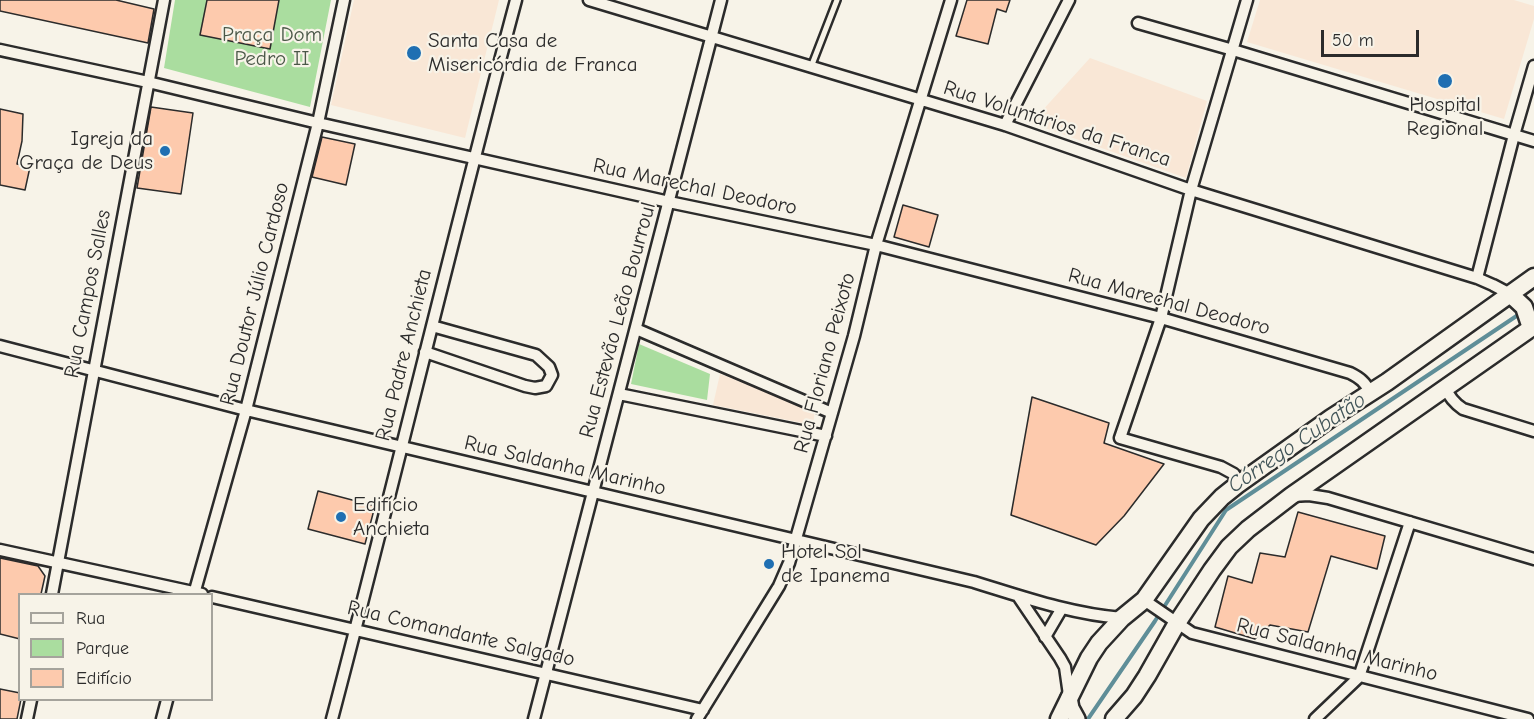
<!DOCTYPE html>
<meta charset="utf-8">
<style>
body{margin:0}
#map{position:relative;width:1534px;height:719px;overflow:hidden;background:#f7f3e8;font-family:"Comic Neue",sans-serif}
canvas{display:block}
.legend{position:absolute;left:18px;top:593px;width:195px;height:108px;box-sizing:border-box;background:#f7f3e8;border:2px solid #a5a39c;margin:0;padding:8px 10px;list-style:none;font-size:18px;color:#2b2b2b}
.legend li{display:flex;align-items:center;gap:12px;height:30px}
.legend b{width:30px;border:2px solid #a5a39c}
.scale{position:absolute;left:1321px;top:30px;width:98px;height:27px;box-sizing:border-box;border:3px solid #2b2b2b;border-top:0;padding-left:8px;font-size:18px;line-height:21px;white-space:nowrap;color:#2b2b2b;-webkit-text-stroke:4px #f7f3e8;paint-order:stroke}
</style>
<div id="map">
<canvas width="1534" height="719"></canvas>
<ul class="legend">
<li><b style="height:8px;background:#f7f3e8"></b>Rua</li>
<li><b style="height:16px;background:#aadd9f"></b>Parque</li>
<li><b style="height:16px;background:#fdcaad"></b>Edifício</li>
</ul>
<div class="scale">50 m</div>
</div>
<script>
const ctx = document.querySelector('canvas').getContext('2d');
ctx.lineJoin = 'round';
function fillPath(path, color) {
  ctx.fillStyle = color;
  ctx.fill(path, 'evenodd');
}
function stroke(path, color, width, dash) {
  ctx.strokeStyle = color;
  ctx.lineWidth = width;
  ctx.lineCap = dash ? 'butt' : 'round';
  ctx.setLineDash(dash || []);
  ctx.stroke(path);
}
function write(font, color, halo, rows, align = 'center') {
  ctx.font = font + ' "Comic Neue",sans-serif';
  ctx.lineWidth = 4.5;
  ctx.setLineDash([]);
  ctx.textBaseline = 'middle';
  ctx.strokeStyle = halo;
  ctx.fillStyle = color;
  for (const [text, x, y, turn = 0] of rows) {
    ctx.save();
    ctx.translate(x, y);
    ctx.rotate((+turn || 0) * Math.PI / 180);
    ctx.textAlign = isNaN(turn) ? turn : align;
    if (halo) ctx.strokeText(text, 0, 0);
    ctx.fillText(text, 0, 0);
    ctx.restore();
  }
}
fillPath(new Path2D(`
 M354 0H499L465 138 331 105Z
 M1260 0H1514L1534 6V19L1504 119 1247 42Z
 M1090 58 1207 101 1186 178 1031 123Z
 M720 374 815 410 813 425 713 405Z`), '#f9e7d6');
fillPath(new Path2D(`
 M175 0H331L310 107 164 68Z
 M639 344 710 374 707 400 631 384Z`), '#aadd9f');
stroke(new Path2D(`
 M1088 719 1155 621 1226 510 1521 313`), '#5f8e98', 4);
const building = new Path2D(`
 M0 0H116L154 9 148 43 0 11Z
 M207 0H279L270 49 200 35Z
 M967 0H1010L1006 12 997 9 988 44 956 36Z
 M151 107 193 113 181 194 137 188Z
 M0 109 23 114 22 141 17 164 30 167 25 190 0 185Z
 M322 137 355 144 346 185 312 177Z
 M903 205 938 215 929 247 894 237Z
 M1032 397 1109 423 1104 443 1164 464 1124 516 1096 545 1011 515Z
 M318 491 375 506 365 544 308 529Z
 M1298 512 1385 536 1377 569 1331 556 1308 632 1270 625 1255 639 1215 627 1228 576 1252 583 1260 553 1285 557Z
 M0 558 38 566 45 576 41 594H20V639L0 634Z
 M0 689 20 693V699H21L17 719H0Z`);
fillPath(building, '#fdcaad');
stroke(building, '#2b2b2b', 1.5);
const lane = new Path2D(`
 M811 67 837 0`);
const street = new Path2D(`
 M589 0 1005 125 1191 190 1477 278 1493 285 1510 294
 M1138 23 1233 50 1534 141
 M0 50 148 82 318 123 669 202 876 245 1161 318 1350 373C1360 378 1365 382 1370 392
 M1005 125 1069 0
 M1477 278 1514 135 1534 66
 M636 329 832 413
 M0 346 246 410 974 582C1023 597 1071 614 1122 618
 M425 352 525 386 535 388 546 386 552 375 549 367 536 355 432 326
 M1445 387C1449 397 1454 403 1463 409L1534 431
 M619 394 826 436
 M1237 485 1234 474 1221 467 1120 438 1161 318 1191 190 1247 0
 M1292 496 1309 495 1328 498 1534 559
 M0 550 202 594
 M52 594 164 0
 M194 594 246 410 318 123 344 0
 M1018 596 1060 658 1065 667 1069 695
 M212 597 703 710
 M1144 600 1192 633 1528 719
 M1045 637 1062 608
 M27 719 31 700
 M162 719 167 700
 M332 719C395 480 452 239 516 0
 M534 719 721 0
 M697 719 779 586 789 563 854 336 876 245 951 0
 M1315 719 1359 677 1410 522`);
const secondary = new Path2D(`
 M1069 698 1071 708 1077 719`);
const primary = new Path2D(`
 M1510 294 1524 307 1531 328
 M1059 719 1089 658 1099 643 1122 618 1144 600 1201 519 1222 497 1237 485 1331 418 1387 382 1534 277
 M1114 719 1134 696 1147 676 1177 623 1212 570 1229 547 1248 529 1291 496 1534 326`);
stroke(lane, '#2b2b2b', 10);
stroke(street, '#2b2b2b', 15);
stroke(secondary, '#2b2b2b', 20);
stroke(primary, '#2b2b2b', 21);
stroke(lane, '#f7f3e8', 5);
stroke(street, '#f7f3e8', 10);
stroke(secondary, '#f7f3e8', 15);
stroke(primary, '#f7f3e8', 16);
for (const [x, y, r, color] of [
 [414,53,8,"#1f6fb2"],
 [1445,81,8,"#1f6fb2"],
 [165,151,6,"#1f6fb2"],
 [341,517,6,"#1f6fb2"],
 [769,564,6,"#1f6fb2"]
]) {
  const dot = new Path2D();
  dot.arc(x, y, r, 0, 2 * Math.PI);
  ctx.fillStyle = color;
  ctx.fill(dot);
  stroke(dot, '#f7f3e8', 2);
}
write('21px', '#4b5848', '#f7f3e8', [
 ["Praça Dom",272,35],
 ["Pedro II",272,59]
]);
write('21px', '#2b2b2b', '#f7f3e8', [
 ["Santa Casa de",428,41],
 ["Misericórdia de Franca",428,65],
 ["Hospital",1445,105,"center"],
 ["Regional",1445,129,"center"],
 ["Igreja da",153,139,"right"],
 ["Graça de Deus",153,163,"right"],
 ["Edifício",353,505],
 ["Anchieta",353,529],
 ["Hotel Sol",781,552],
 ["de Ipanema",781,576]
], 'left');
write('21px', '#2b2b2b', '#f7f3e8', [
 ["Rua Voluntários da Franca",1057,124,18],
 ["Rua Marechal Deodoro",695,187,12],
 ["Rua Campos Salles",88,294,-79],
 ["Rua Doutor Júlio Cardoso",255,294,-76],
 ["Rua Marechal Deodoro",1169,302,15],
 ["Rua Estevão Leão Bourroul",618,320,-75],
 ["Rua Padre Anchieta",404,355,-76],
 ["Rua Floriano Peixoto",825,363,-75],
 ["Rua Saldanha Marinho",565,466,13],
 ["Rua Comandante Salgado",461,634,13],
 ["Rua Saldanha Marinho",1337,650,14]
]);
write('italic 22px', '#415458', '#f7f3e8', [
 ["Córrego Cubatão",1297,443,-34]
]);
</script>
